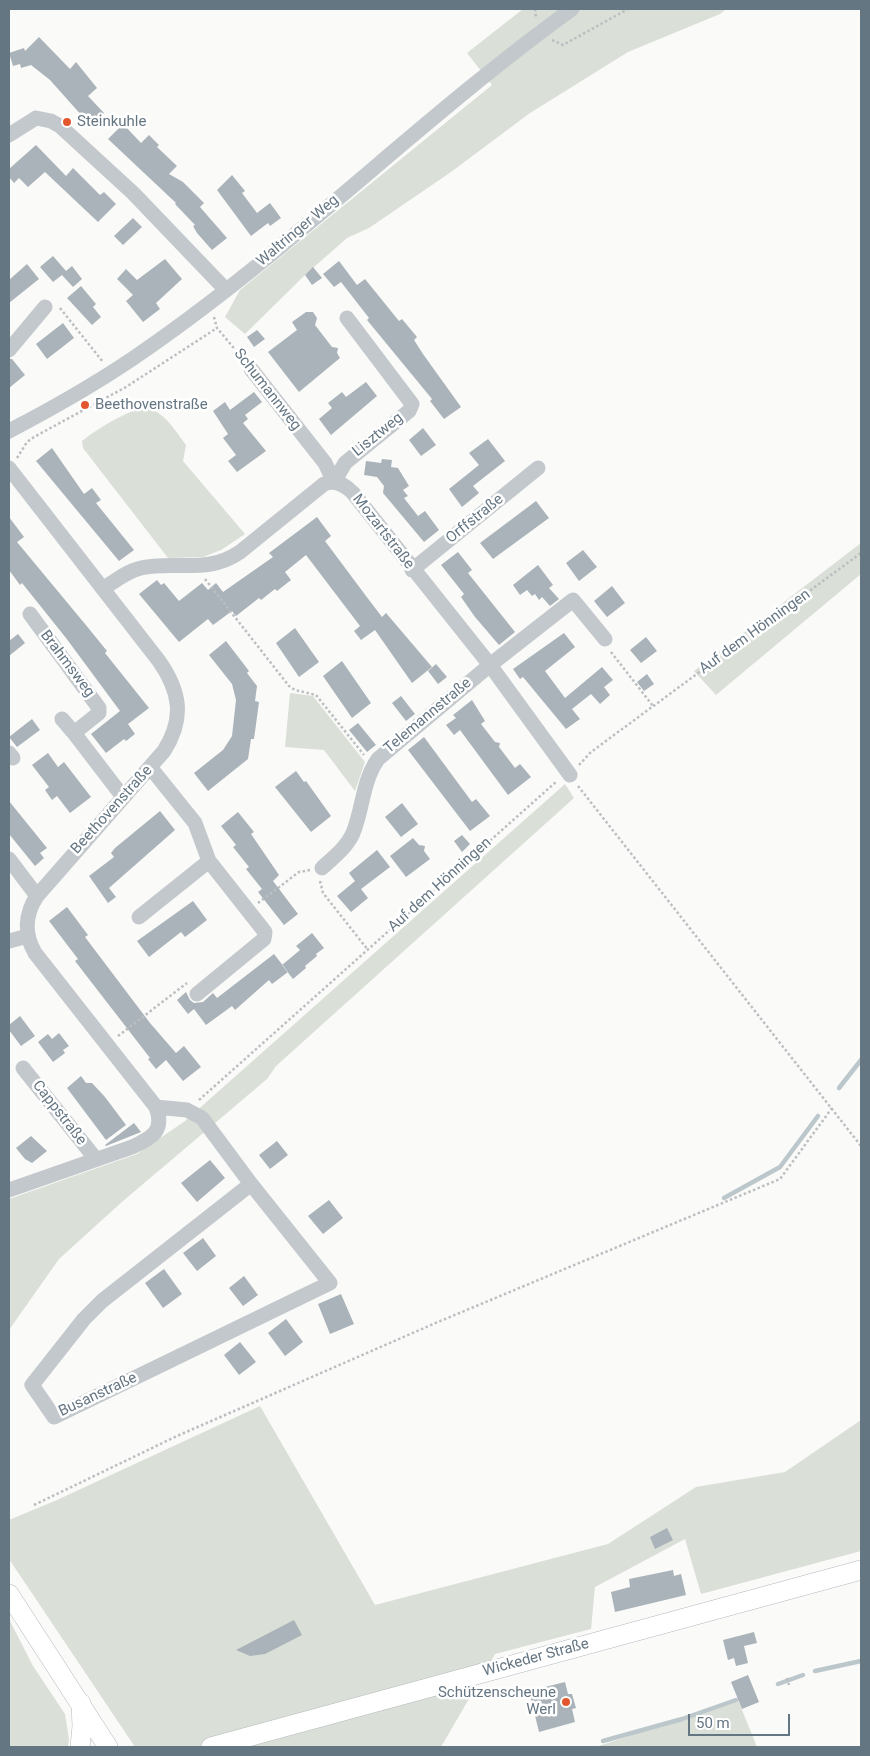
<!DOCTYPE html>
<meta charset="utf-8">
<style>
body{margin:0}
#map{position:relative;width:870px;height:1756px;overflow:hidden;background:#fafaf8;font-family:Roboto,sans-serif}
canvas{display:block}
.frame{position:absolute;inset:0;border:10px solid #657683;pointer-events:none}
.scale{position:absolute;left:688px;top:1714px;width:102px;height:22px;box-sizing:border-box;border:2px solid #657683;border-top:0;padding-left:6px;font-size:15px;line-height:18px;white-space:nowrap;color:#657683;-webkit-text-stroke:4px #fff;paint-order:stroke}
</style>
<div id="map">
<canvas width="870" height="1756"></canvas>
<div class="frame"></div>
<div class="scale">50 m</div>
</div>
<script>
const ctx = document.querySelector('canvas').getContext('2d');
ctx.lineJoin = 'round';
function fillPath(path, color) {
  ctx.fillStyle = color;
  ctx.fill(path, 'evenodd');
}
function stroke(path, color, width, dash) {
  ctx.strokeStyle = color;
  ctx.lineWidth = width;
  ctx.lineCap = dash ? 'butt' : 'round';
  ctx.setLineDash(dash || []);
  ctx.stroke(path);
}
function write(font, color, halo, rows, align = 'center') {
  ctx.font = font + ' Roboto,sans-serif';
  ctx.lineWidth = 5;
  ctx.setLineDash([]);
  ctx.textBaseline = 'middle';
  ctx.strokeStyle = halo;
  ctx.fillStyle = color;
  for (const [text, x, y, turn = 0] of rows) {
    ctx.save();
    ctx.translate(x, y);
    ctx.rotate((+turn || 0) * Math.PI / 180);
    ctx.textAlign = isNaN(turn) ? turn : align;
    if (halo) ctx.strokeText(text, 0, 0);
    ctx.fillText(text, 0, 0);
    ctx.restore();
  }
}
fillPath(new Path2D(`
 M523 9H726L720 14 628 52 530 113 451 172 369 228 347 238 305 275 245 334 225 317 240 290 492 85 467 53Z
 M142 407C163 409 174 429 186 445L183 461 245 534 221 550 203 557 168 558 83 448 82 441C101 426 120 416 142 407Z
 M861 543V574L716 695 694 671Z
 M290 693 313 696 365 762 355 791 324 750 285 747Z
 M565 784 574 798 276 1066 267 1079 123 1201 59 1259 9 1330V1199L137 1154 185 1121Z
 M260 1406 375 1605 608 1544 696 1487 785 1472 861 1420V1551L701 1594 685 1539 595 1587 591 1629 495 1654 441 1747H135L9 1559V1520L57 1500Z
 M9 1619 33 1666 65 1714 69 1739 68 1747H9Z
 M738 1700 757 1747 599 1746Z`), '#dadfd7');
stroke(new Path2D(`
 M839 1088 861 1060
 M724 1198 780 1167 818 1116
 M815 1671 861 1661
 M778 1684 803 1675
 M603 1741 682 1719 736 1700`), '#bbc7cb', 4.5);
fillPath(new Path2D(`
 M39 37 70 69 76 62 97 88 88 96 104 113 91 126 50 80 31 65 21 68 20 64 13 66 9 53 24 48 25 51Z
 M123 124 141 143 149 135 159 145 157 147 177 166 169 174 183 182 204 203 200 207 227 238 212 250 197 233 193 226 195 225 175 204 176 203 108 139Z
 M36 145 66 176 73 168 100 195 104 192 116 204 98 222 45 172 28 187 19 178 14 183 9 177V169Z
 M232 175 245 191 242 193 257 213 270 203 281 218 270 226 268 223 251 236 217 190Z
 M133 218 142 227 123 245 114 236Z
 M53 256 66 271 72 266 82 279 73 287 62 275 53 282 40 267Z
 M165 259 182 279 156 303 160 309 143 322 126 301 133 295 117 279 126 269 137 280Z
 M339 261 357 285 365 279 399 321 402 319 417 337 414 340 423 354 461 407 444 419 430 401 432 399 367 320 369 318 341 282 334 287 323 274Z
 M27 264 39 279 9 303V280Z
 M313 267 322 278 312 285 305 275Z
 M81 286 96 304 93 307 101 317 92 325 67 298Z
 M306 312H313L317 318 315 325 332 347 338 348 337 353 340 358 299 392 268 352 297 330 292 322Z
 M63 323 74 338 47 359 36 344Z
 M257 330 265 339 254 347 247 337Z
 M9 359H12L25 375 9 388Z
 M366 382 377 396 331 435 319 419 332 408 328 403 342 392 346 397Z
 M254 392 262 402 245 415 248 419 243 423 266 451 237 472 228 461 236 455 223 438 228 434 213 411 225 402 230 410Z
 M423 428 436 445 421 456 409 440Z
 M488 439 505 461 473 486 479 493 462 507 449 489 479 465 469 453Z
 M52 448 84 494 92 488 101 500 96 503 134 550 119 561 36 461Z
 M382 459 392 460 391 467 398 468 409 486 403 490 408 496 404 498 418 516 425 511 439 530 424 542 383 493 384 486 377 477 364 475 366 461 381 463Z
 M536 501 549 518 493 559 480 543Z
 M9 517 24 537 17 542 85 624 107 651 105 653 149 708 128 724 135 734 126 741 124 739 106 753 91 734 120 711 66 638 22 583 20 585 9 570Z
 M317 517 331 536 325 541 366 596 382 617 386 613 432 667 412 683 375 630 361 640 354 631 360 626 306 555 285 572 291 580 277 591 275 589 261 600 259 598 236 616 232 611 213 625 208 619 179 642 139 594 157 580 161 585 164 583 179 601 202 583 208 590 216 583 223 592 273 557 269 553Z
 M583 550 597 567 579 581 566 563Z
 M458 552 472 570 468 573 515 632 499 645 475 617 461 597 464 594 441 565Z
 M538 565 553 585 549 588 559 599 550 606 542 597 539 600 535 594 532 596 527 590 520 595 513 585Z
 M612 586 625 603 607 617 594 601Z
 M295 628 319 662 299 677 276 643Z
 M564 633 575 647 545 671 565 698 602 667 613 680 604 687 610 695 600 704 591 694 572 709 580 719 566 729 523 677 520 679 513 669Z
 M18 634 25 643 9 656V641Z
 M646 637 657 651 641 663 630 650Z
 M226 641 249 671 247 673 257 686 255 701 259 702 254 739H251L248 759 208 791 194 773 223 750 232 736 236 700 232 684 209 655Z
 M342 661 371 703 352 718 323 676Z
 M436 664 447 677 438 684 428 671Z
 M647 674 654 684 644 691 637 682Z
 M401 696 415 714 406 721 392 703Z
 M472 700 485 721 481 724 495 742 500 743 499 747 515 768 520 764 531 777 508 795 460 730 454 735 446 725 456 718 453 715Z
 M32 719 40 730 17 747 9 737Z
 M358 723 376 745 367 752 349 730Z
 M424 737 472 802 476 799 490 816 470 831 408 750Z
 M48 753 58 767 64 762 91 797 70 813 57 796 52 800 45 790 49 787 32 765Z
 M296 771 304 782 306 781 331 816 311 832 275 787Z
 M9 801 47 848 40 853 44 858 35 866 9 834Z
 M402 803 418 824 401 837 385 817Z
 M160 811 175 830 109 888 116 897 108 903 89 876 114 857 111 853 115 848Z
 M238 812 254 832 251 834 279 875 273 881 298 914 284 925 258 892 262 889 246 869 249 867 233 847 236 845 221 826Z
 M462 835 470 844 462 852 454 841Z
 M413 838 419 845 425 846 424 851 430 859 406 877 390 856Z
 M377 850 390 867 361 889 368 898 351 912 337 896 355 881 349 873Z
 M193 901 207 920 185 937 181 932 149 957 137 941Z
 M67 907 88 935 85 937 150 1023 176 1053 184 1046 201 1067 183 1081 166 1060 156 1069 148 1059 150 1058 75 961 78 959 49 921Z
 M312 933 324 948 316 954 317 956 305 966 306 968 293 979 282 965 300 950 296 946Z
 M274 954 288 972 272 984 269 980 235 1010 232 1006 206 1025 194 1009 188 1014 177 1000 186 992 190 1000 194 1003 203 1002 213 993 217 998Z
 M20 1016 35 1036 21 1046 9 1030V1025Z
 M59 1033 69 1046 63 1050 65 1053 53 1062 38 1042 48 1034 52 1039Z
 M81 1076 86 1083H92L105 1097 126 1125 106 1140 67 1088Z
 M134 1123 141 1132 106 1146 105 1145Z
 M31 1136 47 1151 32 1163 25 1159 16 1148Z
 M277 1141 288 1155 270 1169 259 1155Z
 M210 1160 225 1178 197 1202 181 1183Z
 M329 1200 343 1218 323 1234 308 1216Z
 M203 1238 216 1256 197 1271 183 1253Z
 M164 1269 182 1294 163 1308 145 1283Z
 M244 1276 258 1295 243 1306 229 1288Z
 M341 1294 354 1324 330 1334 318 1304Z
 M286 1319 303 1342 285 1356 268 1333Z
 M240 1342 256 1362 239 1375 224 1355Z
 M667 1528 673 1540 655 1549 650 1537Z
 M673 1570 674 1576 681 1574 686 1595 615 1612 611 1592 630 1587 629 1579Z
 M294 1620 302 1635 265 1654 250 1656 236 1650Z
 M754 1632 757 1643 744 1646 748 1663 736 1666 734 1658 728 1660 723 1640Z
 M748 1675 759 1702 742 1709 731 1682Z
 M565 1682 568 1694H572L576 1708 572 1709 575 1722 539 1732 529 1691Z`), '#aab3b9');
const major = new Path2D(`
 M9 1594 108 1747
 M80 1747 82 1726 81 1703
 M211 1747 861 1570`);
stroke(major, '#b5babe', 20);
stroke(new Path2D(`
 M535 9 536 19
 M552 40 563 45 628 9
 M60 308 103 362
 M214 317 217 328 243 359
 M17 458 27 442 34 437 126 387 217 328
 M205 579 289 686 295 690 316 695 364 755
 M611 652 653 706
 M579 765 591 752 861 553
 M578 786 861 1146
 M320 881 323 893 368 950
 M258 903 299 872 310 870
 M118 1036 187 983
 M199 1100 557 781
 M34 1505 177 1436 438 1322 780 1179 832 1108
 M787 1678 789 1685`), '#bbbfc2', 2.5, [2.5, 2.5]);
stroke(new Path2D(`
 M9 135 36 118 51 121 60 126 133 193 226 290
 M9 350 45 307
 M251 369 325 463 334 482
 M9 431C57 406 103 380 148 348 296 245 425 115 572 9
 M9 468 159 661C180 691 185 718 164 751L37 896C25 914 24 934 35 953L156 1107C165 1131 152 1138 132 1147L9 1190
 M334 482 345 463 409 411 412 404 347 318
 M412 570 538 468
 M103 589C115 581 127 571 141 568 177 560 206 575 240 552L324 484C335 479 345 485 353 493L490 665 570 775
 M30 614 99 708V713L74 733 123 797
 M62 719 74 733
 M9 753 13 758
 M150 767 195 823 209 861 265 932 264 939 197 994
 M9 859 37 896
 M322 868C333 858 347 847 353 833 363 809 362 782 378 759L490 665 573 600 605 639
 M139 917 209 861
 M9 941 28 936
 M23 1068 95 1158
 M156 1107 187 1110 202 1118 251 1184 102 1301 84 1319 32 1385 54 1417 330 1283 251 1184`), '#c3c8cc', 15);
stroke(major, '#fff', 19);
for (const [x, y, r, color] of [
 [67,122,5,"#e4572e"],
 [85,405,5,"#e4572e"],
 [566,1702,5,"#e4572e"]
]) {
  const dot = new Path2D();
  dot.arc(x, y, r, 0, 2 * Math.PI);
  ctx.fillStyle = color;
  ctx.fill(dot);
  stroke(dot, '#fff', 2);
}
write('15px', '#657683', '#fff', [
 ["Steinkuhle",77,122],
 ["Beethovenstraße",95,405],
 ["Schützenscheune",556,1693,"right"],
 ["Werl",556,1710,"right"]
], 'left');
write('15px', '#657683', '#fff', [
 ["Waltringer Weg",298,231,-40],
 ["Schumannweg",267,390,52],
 ["Lisztweg",378,435,-39],
 ["Orffstraße",475,519,-39],
 ["Mozartstraße",383,532,52],
 ["Auf dem Hönningen",755,632,-36],
 ["Brahmsweg",67,664,53],
 ["Telemannstraße",428,716,-40],
 ["Beethovenstraße",112,810,-48],
 ["Auf dem Hönningen",440,885,-42],
 ["Cappstraße",59,1113,52],
 ["Busanstraße",98,1395,-25],
 ["Wickeder Straße",536,1658,-15]
]);
</script>
